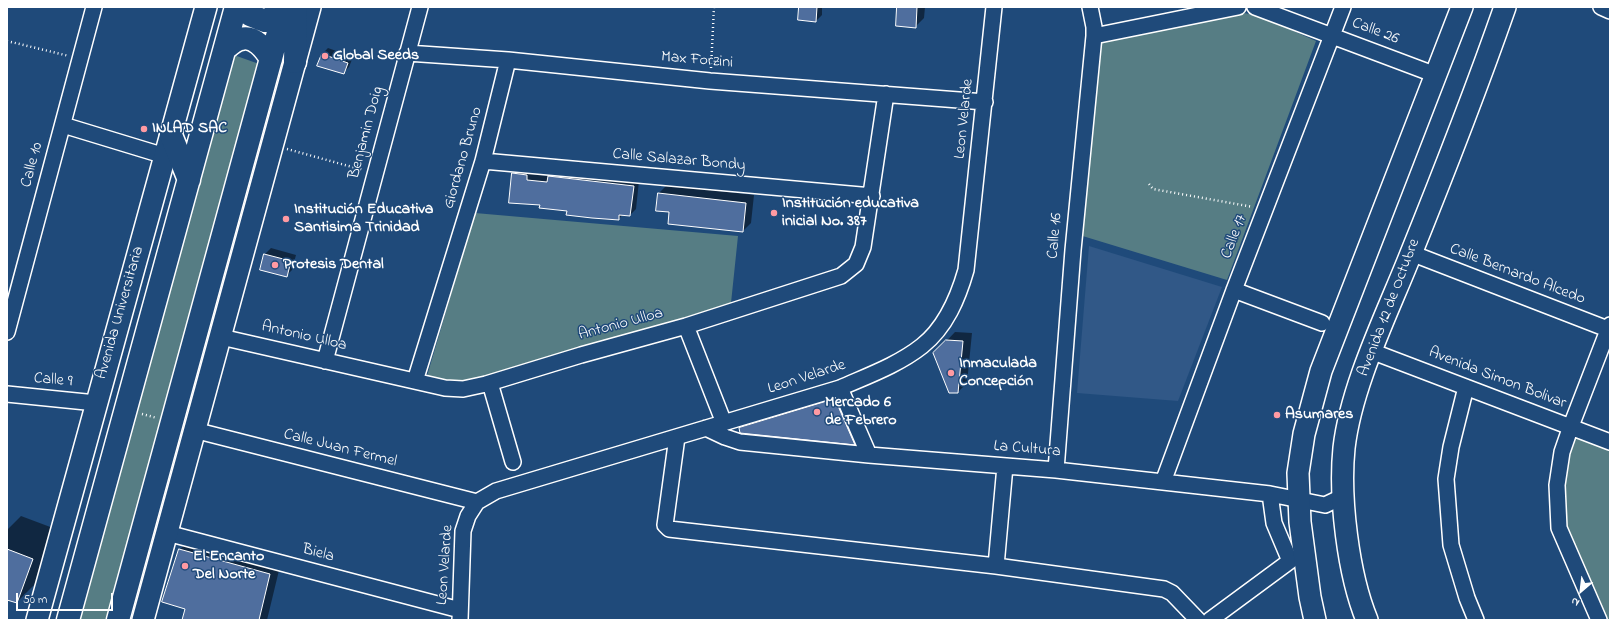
<!DOCTYPE html>
<meta charset="utf-8">
<style>
body{margin:0}
#map{position:relative;width:1617px;height:627px;overflow:hidden;background:#1f4a7a;font-family:"Indie Flower",sans-serif}
canvas{display:block}
.frame{position:absolute;inset:0;border:8px solid #fff;pointer-events:none}
.north{position:absolute;left:1561px;top:571px;width:40px;height:40px;-webkit-text-stroke:3px #1f4a7a;paint-order:stroke;rotate:208deg;font-size:11px;font-weight:700;line-height:16px;text-align:center;color:#fff}
.north::after{content:'';display:block;margin:auto;width:14px;height:18px;background:#fff;clip-path:polygon(50% 0,100% 100%,50% 72%,0 100%)}
.scale{position:absolute;left:16px;top:593px;width:97px;height:18px;box-sizing:border-box;border:2px solid #fff;border-top:0;padding-left:5px;font-size:12px;line-height:14px;white-space:nowrap;color:#fff;-webkit-text-stroke:3px #1f4a7a;paint-order:stroke}
</style>
<div id="map">
<canvas width="1617" height="627"></canvas>
<div class="frame"></div>
<div class="north">N</div>
<div class="scale">50 m</div>
</div>
<script>
const ctx = document.querySelector('canvas').getContext('2d');
ctx.lineJoin = 'round';
function fillPath(path, color) {
  ctx.fillStyle = color;
  ctx.fill(path, 'evenodd');
}
function stroke(path, color, width, dash) {
  ctx.strokeStyle = color;
  ctx.lineWidth = width;
  ctx.lineCap = dash ? 'butt' : 'round';
  ctx.setLineDash(dash || []);
  ctx.stroke(path);
}
function write(font, color, halo, rows, align = 'center') {
  ctx.font = font + ' "Indie Flower",sans-serif';
  ctx.lineWidth = 3;
  ctx.setLineDash([]);
  ctx.textBaseline = 'middle';
  ctx.strokeStyle = halo;
  ctx.fillStyle = color;
  for (const [text, x, y, turn = 0] of rows) {
    ctx.save();
    ctx.translate(x, y);
    ctx.rotate((+turn || 0) * Math.PI / 180);
    ctx.textAlign = isNaN(turn) ? turn : align;
    if (halo) ctx.strokeText(text, 0, 0);
    ctx.fillText(text, 0, 0);
    ctx.restore();
  }
}
fillPath(new Path2D(`
 M1089 246 1222 287 1178 401 1077 393Z`), '#315887');
fillPath(new Path2D(`
 M1240 12 1262 17 1316 41 1227 280 1076 234 1095 41Z
 M231 54 262 65 109 620H77Z
 M475 213 738 236 731 303 487 379 445 383 427 376Z
 M1570 434 1610 450V620H1601L1560 519Z`), '#567d84');
fillPath(new Path2D(`
 M800 7H822V15L816 21Z
 M898 7H925L924 18 915 27Z
 M328 48 353 57 349 67 343 73 322 54Z
 M519 168 532 169V174L549 176 554 171 639 181 636 209 630 215 623 214 619 219 541 204 513 174Z
 M667 185 754 195 751 223 743 231 670 211 659 193Z
 M271 248 296 255 292 270 286 276 265 254Z
 M955 332 972 333 967 383 958 392 934 354Z
 M847 388 866 432 854 443 740 429 752 417Z
 M21 516 61 531 45 574 17 602 7 599V530Z
 M191 539 281 562 267 620H183L187 608 179 550Z`), '#0007');
const building = new Path2D(`
 M799 7H817L816 22 798 20Z
 M897 7H917L916 28 896 26Z
 M322 54 348 63 344 74 317 66Z
 M512 173 527 175V180L547 182 548 176 634 186 630 216 619 215V220L592 218 566 215 567 211 539 208 540 205 509 203Z
 M658 193 746 203 743 232 668 224 669 212 656 211Z
 M264 254 291 261 287 277 260 270Z
 M946 340 963 341 958 393H949L933 353Z
 M835 399 855 445 740 433 739 428Z
 M7 549 33 559 17 603 7 600Z
 M179 549 270 574 259 620H182L185 609 162 602Z`);
fillPath(building, '#4f6e9e');
stroke(building, '#fff', 1);
const street = new Path2D(`
 M1255 7 1436 75
 M1601 7 1610 11
 M1094 36 1238 7
 M407 53 508 60 710 81 985 102
 M63 125 165 156
 M483 161 872 196
 M1411 253 1610 330
 M1234 290 1322 323
 M686 326 724 423
 M7 332 94 7
 M221 337 445 388 463 389 486 384 581 355 686 326 841 276 856 264 863 247 886 94
 M1371 351 1610 442
 M325 361 420 7
 M415 381 483 161 508 60
 M490 383 513 462
 M1466 387 1451 447 1446 479 1451 545 1467 598 1476 620
 M840 388 869 455
 M7 394 96 403
 M706 428 725 437 740 442 869 455 1056 470 1270 494 1325 505 1344 496
 M194 430 477 502
 M677 437 665 525 669 529 996 566 1164 589 1172 593 1198 620
 M1056 470 1073 250 1094 36V27L1090 7
 M1163 482 1234 290 1343 7
 M167 533 460 610
 M996 566 1005 466
 M460 620 463 531 468 516 477 502 496 491 840 388C867 376 898 365 922 346 946 327 958 298 966 270L994 7
 M1210 620 1290 561 1274 523 1270 494
 M1599 620 1559 528 1557 485 1562 452 1571 426 1610 325`);
const secondary = new Path2D(`
 M37 620 206 7
 M143 620 310 7
 M1315 620 1310 597 1300 522 1298 473 1304 434 1321 371 1462 7
 M1367 620C1348 574 1339 497 1344 448 1351 387 1385 318 1408 261 1442 177 1475 93 1505 7`);
const primary = new Path2D(`
 M244 7 250 15 265 21 275 15 284 7
 M225 49C230 45 235 40 241 39 254 35 265 49 271 59
 M295 62 296 7
 M171 135 189 180
 M68 620 236 7
 M118 620 285 7`);
stroke(street, '#fff', 18);
stroke(secondary, '#fff', 24);
stroke(primary, '#fff', 25);
stroke(new Path2D(`
 M7 41 69 56
 M711 68 714 7
 M287 149 363 170
 M1149 184 1153 189 1253 207
 M142 414 157 418`), '#fff', 2.5, [1, 3]);
stroke(street, '#1f4a7a', 15);
stroke(secondary, '#1f4a7a', 21);
stroke(primary, '#1f4a7a', 22);
for (const [x, y, r, color] of [
 [325,56,4,"#ff9aa2"],
 [144,129,4,"#ff9aa2"],
 [774,213,4,"#ff9aa2"],
 [286,219,4,"#ff9aa2"],
 [275,265,4,"#ff9aa2"],
 [951,373,4,"#ff9aa2"],
 [817,412,4,"#ff9aa2"],
 [1277,415,4,"#ff9aa2"],
 [185,566,4,"#ff9aa2"]
]) {
  const dot = new Path2D();
  dot.arc(x, y, r, 0, 2 * Math.PI);
  ctx.fillStyle = color;
  ctx.fill(dot);
  stroke(dot, '#1f4a7a', 1.5);
}
write('16px', '#fff', '#1f4a7a', [
 ["Calle 26",1375,32,21],
 ["Max Forzini",697,61,5],
 ["Leon Velarde",965,119,-84],
 ["Benjamin Doig",367,133,-75],
 ["Giordano Bruno",464,158,-74],
 ["Calle Salazar Bondy",679,161,5],
 ["Calle 10",33,165,-75],
 ["Calle 16",1056,236,-85],
 ["Calle 17",1235,237,-69],
 ["Calle Bernardo Alcedo",1517,275,21],
 ["Avenida 12 de Octubre",1390,308,-69],
 ["Avenida Universitaria",121,313,-74],
 ["Antonio Ulloa",621,325,-15],
 ["Antonio Ulloa",304,337,13],
 ["Leon Velarde",807,378,-18],
 ["Avenida Simon Bolivar",1497,379,21],
 ["Calle 9",53,381,5],
 ["Calle Juan Fermel",340,449,14],
 ["La Cultura",1027,450,5],
 ["Biela",318,554,15],
 ["Leon Velarde",446,565,-86]
]);
write('bold 16px', '#fff', '#1f4a7a', [
 ["Global Seeds",333,56],
 ["INLAD SAC",152,129],
 ["Institución educativa",782,204],
 ["inicial No. 387",782,222],
 ["Institución Educativa",294,210],
 ["Santisima Trinidad",294,228],
 ["Protesis Dental",283,265],
 ["Inmaculada",959,364],
 ["Concepción",959,382],
 ["Mercado 6",825,403],
 ["de Febrero",825,421],
 ["Asumares",1285,415],
 ["El Encanto",193,557],
 ["Del Norte",193,575]
], 'left');
</script>
